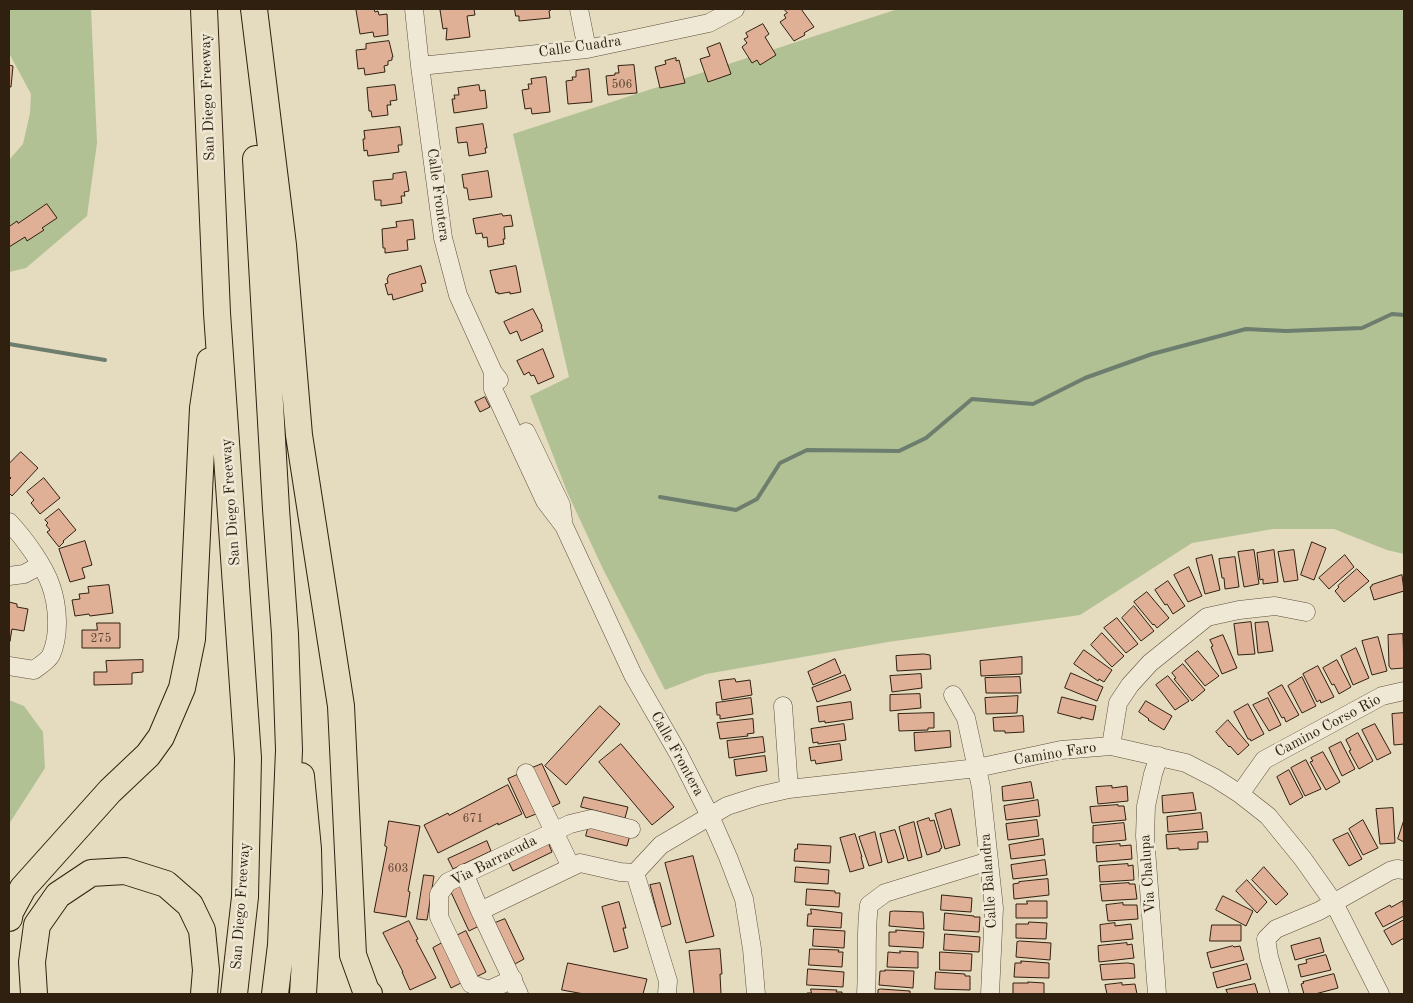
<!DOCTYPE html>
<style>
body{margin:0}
#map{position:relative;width:1413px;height:1003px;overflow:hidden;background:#e5dbbe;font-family:"Old Standard TT",serif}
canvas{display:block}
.frame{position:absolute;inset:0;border:10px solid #302010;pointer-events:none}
</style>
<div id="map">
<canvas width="1413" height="1003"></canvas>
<div class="frame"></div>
</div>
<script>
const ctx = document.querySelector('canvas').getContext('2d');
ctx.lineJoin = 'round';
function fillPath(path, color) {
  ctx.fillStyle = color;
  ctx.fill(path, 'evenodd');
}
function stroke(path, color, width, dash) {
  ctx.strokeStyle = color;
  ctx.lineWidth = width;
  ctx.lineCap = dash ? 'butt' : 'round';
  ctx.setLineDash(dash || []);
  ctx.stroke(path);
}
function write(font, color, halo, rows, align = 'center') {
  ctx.font = font + ' "Old Standard TT",serif';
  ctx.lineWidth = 5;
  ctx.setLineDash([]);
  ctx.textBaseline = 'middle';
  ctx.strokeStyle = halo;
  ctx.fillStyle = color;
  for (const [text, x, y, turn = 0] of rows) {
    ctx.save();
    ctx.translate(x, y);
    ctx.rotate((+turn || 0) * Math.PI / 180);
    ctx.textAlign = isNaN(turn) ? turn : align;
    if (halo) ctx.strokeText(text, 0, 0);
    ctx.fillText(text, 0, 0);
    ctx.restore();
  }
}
fillPath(new Path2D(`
 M9 9H91L97 143 87 216 26 268 9 272V160L23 144 30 113 31 94 9 53Z
 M898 9H1404V554L1387 550 1334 529H1273L1192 543 1080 615 888 642 706 674 665 690 603 569 568 494 530 396 569 377 513 134Z
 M9 700 24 706 43 732 45 768 9 824Z`), '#b1c194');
stroke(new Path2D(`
 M9 344 105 360
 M660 497 736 510 757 499 780 463 807 450 899 451 926 438 972 399 1033 404 1085 378 1152 354 1246 329 1286 331 1362 328 1392 314 1404 315`), '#6d7d6e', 4);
const building = new Path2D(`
 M358 9H374L375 12 378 11 379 15 387 14 388 35 374 37 373 32 360 34 356 10Z
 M454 9H474L475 15 467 16 470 37 446 40 447 28 443 29 440 10Z
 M515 9H551V10L549 11 550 18 519 21V16H516Z
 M784 9H801L814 27 804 33 805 35 794 41 780 22 786 18 784 15 787 13Z
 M763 24 769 34 765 37 776 55 760 65 757 60 752 63 742 47 747 43 744 39 748 37 746 33Z
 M389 41 393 57H392V60L388 61V65L384 66 385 72 365 75 364 68 358 69 356 50 366 49V44Z
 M720 43 731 74 708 82 700 59 710 56 707 48Z
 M676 58V61L679 60 685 83 660 88 655 67 666 64 665 61Z
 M9 65 13 66 11 87H9Z
 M634 65 637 93 608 95 606 76 615 75V73H619L618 66Z
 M589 69 592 102 568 104 566 81 573 80 572 77H576V71Z
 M546 77 550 112 532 114 531 108 525 109 522 90 529 89 528 84H532L531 79Z
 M395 85 397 100 390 101 391 105H387L388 115 372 117 371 111H369L367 88Z
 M479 85 480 91 485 90 487 108 454 113 452 99H455L454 95H459L458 88Z
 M483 124 487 148H485L486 153 469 156 467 142 458 143 456 128Z
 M400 127 402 141V145H398L399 152 368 156 367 150 364 151 363 139H365L364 131Z
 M488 171 492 197 469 200 467 188H464L462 175Z
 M406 172 409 191 404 192 405 196H401L402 203 381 206V200H375L373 181 393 179V174Z
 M47 204 57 218 42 228 44 230 27 241 25 237 9 247V223L10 226 17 221 18 223Z
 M502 214 503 216 511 215 513 226 504 227 505 239H503L504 244 488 247 487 237 483 238 482 233 476 234 473 219Z
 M413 220 415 239 407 240 408 250 385 253V248H383L382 229 397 227 396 222Z
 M421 266 426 283 421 284 423 291 393 300 392 294 388 295 385 284 388 283 387 279 389 275Z
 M516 266 521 292 510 294V292L498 294V292L496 293 490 271Z
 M533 309 542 326 541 327 543 331 521 341 517 331 510 334 504 322Z
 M543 349 554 377 538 384 534 375 531 376 529 372 524 375 517 361Z
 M485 397 490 407 480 412 475 402Z
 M21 452 38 468 12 496 9 493V480L11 478 9 476V464Z
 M44 478 60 498 40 514 31 503 34 500 27 492Z
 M59 509 76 530 63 541 64 542 59 547 47 532 50 530 46 525 48 523 45 520Z
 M85 541 92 565 82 568 85 578 70 582 59 549Z
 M1312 542 1326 548 1314 580 1301 575Z
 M1254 550 1259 584 1244 587 1238 552Z
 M1274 550 1278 582 1263 584V579L1260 580 1257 553Z
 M1294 550 1298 580 1284 582 1278 552Z
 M1212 555 1220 590 1205 594 1196 559Z
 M1345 555 1354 567 1329 589 1319 578Z
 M1235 557 1239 587 1225 589 1224 578H1222L1219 559Z
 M1189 567 1202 596 1188 602 1174 575Z
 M1357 569 1369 581 1344 602 1335 591 1339 587 1338 586Z
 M1402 575 1404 591 1374 600 1370 587 1372 586V585Z
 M1168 581 1185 606 1173 614 1167 604 1165 605 1155 590Z
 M109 585 113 613 90 616 89 614 75 616 72 600 80 599 79 594 89 593 88 587Z
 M1147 592 1169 618 1157 628 1154 624 1153 625 1134 602Z
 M9 602 17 604V607L28 609 24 631 12 629 10 641Z
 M1134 606 1154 631 1141 641 1122 618Z
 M1117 618 1138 644 1126 653 1104 628Z
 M1251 622 1255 654 1238 655 1234 624Z
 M1268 622 1273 651 1258 653 1255 623Z
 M97 623H120V648H82V630H97Z
 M1102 633 1124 656 1112 667 1091 645Z
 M1403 634 1404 668 1391 669 1389 666 1388 635Z
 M1223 635 1237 668 1222 674 1211 647 1213 646 1210 640Z
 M1378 637 1387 671 1372 675 1362 641Z
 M1356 648 1369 678 1353 685 1341 656Z
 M1084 650 1112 670 1104 682 1099 679 1098 681 1074 664Z
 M1198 651 1219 676 1205 686 1185 661Z
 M924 654 930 655 931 669 897 671 896 656Z
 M1022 657V674L981 676 980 661Z
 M835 659 841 673 813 685 808 672Z
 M143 660V672L132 673V684L94 685V672H107L106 661Z
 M1337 660 1351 687 1339 694 1334 684 1332 685 1323 668Z
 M1183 664 1205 690 1192 701 1174 679 1176 678 1172 673Z
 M1318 666 1334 697 1321 703 1320 700 1317 702 1303 674Z
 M1071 673 1103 687 1097 701 1065 688Z
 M921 674 922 688 892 692 890 676Z
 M845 675 851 690 817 702 812 688Z
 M1168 676 1189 701 1175 710 1156 685Z
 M1020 677 1021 693H986L985 678Z
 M1302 677 1316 706 1302 713 1288 686Z
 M735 679 736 682 750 680 752 695 722 700 719 681Z
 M1282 685 1299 715 1286 722 1284 717 1282 718 1268 693Z
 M920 694 921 708 890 711V695Z
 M1018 696 1017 713 986 714 985 698Z
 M1062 697 1096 706 1093 720 1081 717V719L1058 713Z
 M751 698 753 714 720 719V715H717L716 703Z
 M1268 698 1281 725 1269 731 1253 705Z
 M1146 701 1172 716 1164 730 1148 720 1149 719 1139 712Z
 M851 702 853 719 825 723V721L819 722 817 707Z
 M1248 704 1264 734 1251 741 1250 739H1248L1234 712Z
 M600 706 620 724 566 785 545 766Z
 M934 713V728H928V730L899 731 898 714Z
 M1404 713V744L1394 745 1392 714Z
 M1023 716 1024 732 1005 733V731H994L993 718Z
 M753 719 754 733 747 734 748 736 720 739 717 723Z
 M1228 720 1249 745 1238 755 1230 746 1229 747 1216 732Z
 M844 724 846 740 818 744V742L813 743 811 729Z
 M1375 724 1391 753 1377 760 1362 730Z
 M950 731 951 747 915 751 914 733Z
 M1358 733 1373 761 1359 769 1349 751 1351 750 1346 740Z
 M763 737 765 752 729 758 727 741Z
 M1341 742 1355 769 1342 776 1329 748Z
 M621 744 674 807 652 825 599 762Z
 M840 744 842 760 816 764 815 760 811 761 809 748Z
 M1323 752 1340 782 1326 790 1310 762 1313 761 1311 758Z
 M765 756 767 771 736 776 734 760Z
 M1306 760 1321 789 1305 796 1291 768Z
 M542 764 560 803 550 808 532 768Z
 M1289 770 1303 797 1290 805 1277 777Z
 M517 775 536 814 526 818 508 779Z
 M1031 782 1034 798 1003 801 1002 787Z
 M508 785 522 814 498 825V823L438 853 424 825 448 813 449 815Z
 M1112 786V788L1127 786 1128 801 1098 804 1096 787Z
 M1193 793 1196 810 1163 813 1162 796Z
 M584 797 628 807 625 818 581 807Z
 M1038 800 1040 816 1006 820 1004 806Z
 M1118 805V806H1124L1126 820 1092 823 1090 807Z
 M1393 808 1395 843 1380 844 1376 809Z
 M951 809 960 845 945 849 935 814Z
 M1201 813 1203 829 1168 832 1167 817Z
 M929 818 930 821 934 820 942 848 940 849V851L927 855 917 822Z
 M1037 820 1039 836 1008 840 1006 824Z
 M1363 820 1378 848 1363 855 1349 829Z
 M1404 820V842L1398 839Z
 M389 821 420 826 408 891 410 892 406 917 374 912 387 847 385 846Z
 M914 822 922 857 908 861 899 827Z
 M1124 823 1126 840 1093 843V826Z
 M589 825 630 835 627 846 586 836Z
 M895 830 904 858 888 863 880 834Z
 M875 832 882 862 869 866 859 837Z
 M1207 832 1208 842H1198V849L1179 850V848L1167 849 1166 835Z
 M1348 833 1362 859 1349 866 1333 840Z
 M855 834 862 857H861L864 868 850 872 840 838Z
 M1043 839 1045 855 1011 859 1009 845Z
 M487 841 491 851 453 869 448 859Z
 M548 842 552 852 513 871 508 861Z
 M798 844 831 846 830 863 794 861 795 849H797Z
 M1120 844V846L1131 845 1132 859 1097 862 1096 846Z
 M693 856 714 936 686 943 665 863Z
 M1045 860 1047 875 1013 879 1011 865Z
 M1128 864V866L1133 865 1134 880 1100 882 1099 866Z
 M796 867 829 870 828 884 795 882Z
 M1264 867 1288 894 1276 905 1252 880Z
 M424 875 434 876 427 920 417 919Z
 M1048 879 1049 895 1014 899 1013 884 1019 883V882Z
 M1247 880 1267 902 1257 913 1236 891Z
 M660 883 671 924 661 927 650 885Z
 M1129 883V884H1135L1137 899 1102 901 1100 885Z
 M460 885 479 926 469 931 450 890Z
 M807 889 835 891V893H840L839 907 806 905Z
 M942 895 972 898 971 912 941 910Z
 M1223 896 1253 911 1246 926 1216 910Z
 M1027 901H1047V918H1016V904H1027Z
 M1403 901 1404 916 1383 927 1375 913 1390 905 1391 907Z
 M619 902 626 928H623L628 948 614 952 602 907Z
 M1123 903V905H1137L1138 919 1108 921 1106 905Z
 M811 909 842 913 841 928 807 926 808 914H811Z
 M894 911 923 912 924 929 889 926 890 912Z
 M945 913 974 916V917H980L979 932 944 930Z
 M505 919 524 959 515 964 495 923Z
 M1404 920V938L1392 945 1384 931Z
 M409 921 418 939 416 940 436 978 410 990 402 972H403L383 933Z
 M1029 922 1047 923 1046 939 1016 938V924H1028Z
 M1115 923V926L1131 924 1133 939 1101 942 1100 925Z
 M1212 925H1241V941H1210Z
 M814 929 845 931 844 948 813 946Z
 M896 930 924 932 923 948 889 946V932H896Z
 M466 931 486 972 476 977 456 936Z
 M945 934 980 937 979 952 944 950Z
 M1320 938 1324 952 1295 960 1291 946Z
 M1020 941 1051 943 1050 960 1016 957 1017 942Z
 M442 943 461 983 451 988 433 948Z
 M1127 943V945L1132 944 1134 958 1099 962 1098 946Z
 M1233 946 1234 947 1240 946 1244 960 1211 968 1207 953Z
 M720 949 722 974H720L721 994H694L689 951Z
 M810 949 839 950 838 952H843L842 967 809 965Z
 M900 951 918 952V968L887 967 888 952 900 953Z
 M940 952 972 954 971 971 940 970Z
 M1326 955 1331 970 1301 977 1298 965 1307 963 1306 960Z
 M1021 961 1049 963V978L1014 977 1015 963H1021Z
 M568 963 647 979 643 994H584L562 990Z
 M1128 963 1134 964 1135 978 1102 980 1100 965Z
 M1247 964 1251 979 1217 988 1213 973Z
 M808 969 844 972 843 987 807 985Z
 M885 970 914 971 913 988 879 985 880 971H885Z
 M936 972 965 974V976H970V990L935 989Z
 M1334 974 1338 988 1315 994H1304L1301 984 1304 983 1303 982Z
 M1028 982 1044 983V994H1013V983H1028Z
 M1122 983V985L1135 984 1137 994H1107L1105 985Z
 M1255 984 1258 994H1228L1226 990Z
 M811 989 837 990 836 992H842V994H807V993H811Z
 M881 989 910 991V994H878V990Z`);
fillPath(building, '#dfaf96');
stroke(building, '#302010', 1);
const minor = new Path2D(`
 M414 9 420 66 443 238 458 295 493 372 499 380
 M579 9 587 49
 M420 66 587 49 709 23 735 9
 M493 372V389L545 501 564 526 633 675 678 753 710 816 728 857 744 899 752 949 756 994
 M526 432 561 505 563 520
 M9 522C24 538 44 565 51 586 58 606 60 635 51 655 48 661 39 666 34 670L9 666
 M9 576 24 574 41 565
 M953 695 966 718 981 787 994 908 990 994
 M783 706 789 789
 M1111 746 1118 703 1130 685 1150 663 1207 617 1239 610 1275 606 1306 612
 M526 773 571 867
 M1240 794 1264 760 1382 696 1404 691
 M464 873 480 911 580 863 620 872 635 873 668 981 667 994
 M635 873 661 845 727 806 758 796 789 789 977 768 1061 750 1111 746 1186 763 1215 778 1240 794 1268 816 1303 859 1334 903 1380 994
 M480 911 519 994
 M513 979 489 990 471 984 439 917V894L448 882 570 824 591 819 631 829
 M866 994C868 964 865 935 869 905L885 893 989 861
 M1157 994 1145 836 1146 806 1153 774 1159 756
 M1280 994 1269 957 1266 939 1276 929 1319 911 1390 871 1397 869 1404 870`);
const highway = new Path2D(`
 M204 9 217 313 248 758 245 897 234 994
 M254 9 283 245 299 435 341 706 353 955 366 991 369 994
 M256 159 276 509 285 634 289 750 281 945 275 994
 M301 776 308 849 309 892 303 994
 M9 918 10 912 23 888 110 791 148 755 161 737 182 688 192 639 203 408 210 361
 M34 994 32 962 37 925 58 895 91 873 125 871 166 884 190 905 202 930 206 970 204 994`);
stroke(minor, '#5d4f3c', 19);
stroke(highway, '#302010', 28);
stroke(minor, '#eee8d5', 18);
stroke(highway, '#e5dbbe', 26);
write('12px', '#5c4432', null, [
 ["506",622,85],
 ["275",101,639],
 ["671",473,819],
 ["603",398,869]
]);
write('15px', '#302010', '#eee8d5', [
 ["Calle Cuadra",580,47,-8],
 ["San Diego Freeway",208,97,-92],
 ["Calle Frontera",438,195,82],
 ["San Diego Freeway",231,502,-94],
 ["Camino Corso Rio",1328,726,-28],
 ["Calle Frontera",677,754,61],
 ["Camino Faro",1055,754,-9],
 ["Via Barracuda",494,861,-27],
 ["Via Chalupa",1148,874,-94],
 ["Calle Balandra",989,881,-94],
 ["San Diego Freeway",241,906,-86]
]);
</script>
